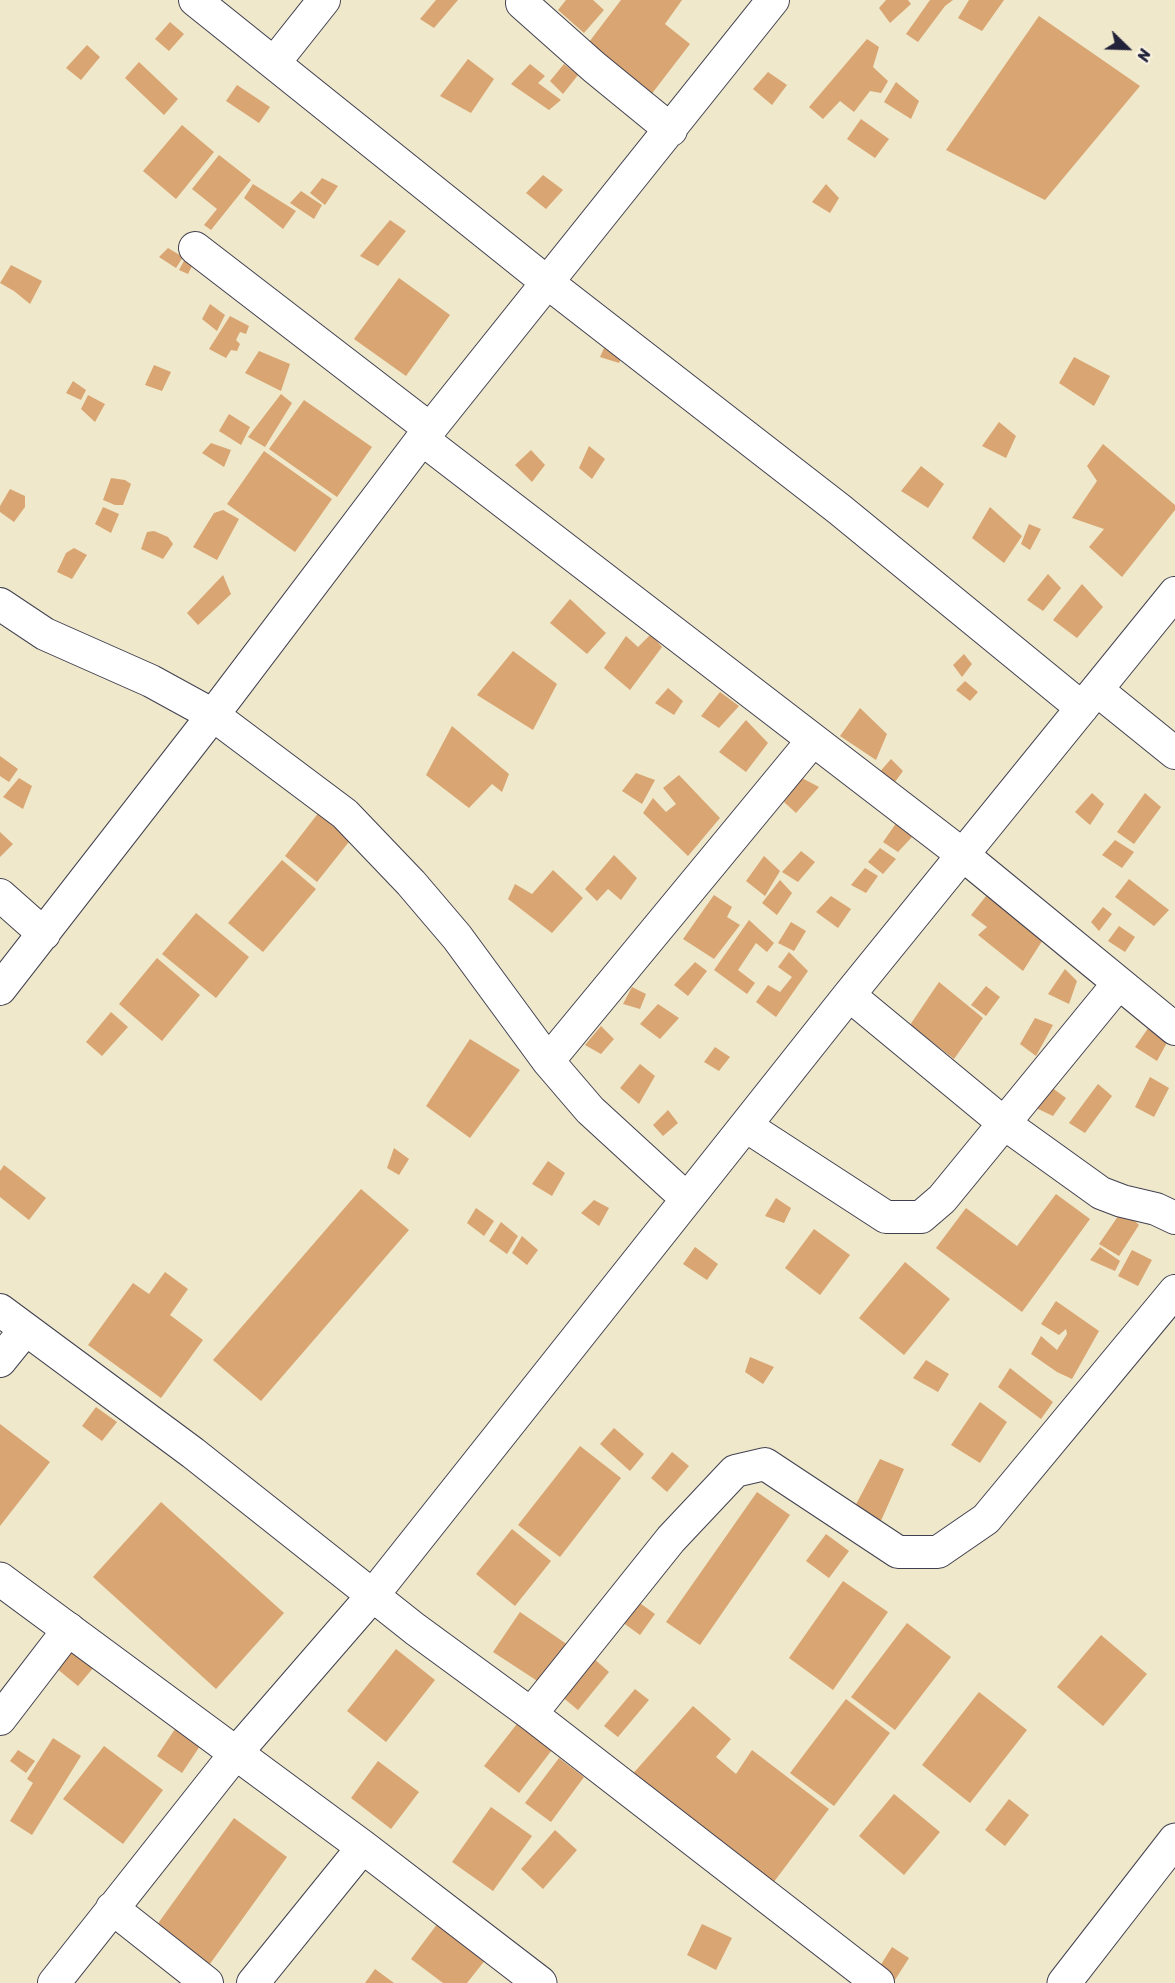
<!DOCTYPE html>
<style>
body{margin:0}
#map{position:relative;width:1175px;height:1983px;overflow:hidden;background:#efe8ca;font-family:Sriracha,sans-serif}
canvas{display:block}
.north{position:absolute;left:1097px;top:18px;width:60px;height:60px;-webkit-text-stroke:4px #fcf5e5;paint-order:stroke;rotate:113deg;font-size:16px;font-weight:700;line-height:24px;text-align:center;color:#22223b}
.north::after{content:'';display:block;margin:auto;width:21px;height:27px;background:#22223b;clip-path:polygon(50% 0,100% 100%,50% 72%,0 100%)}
</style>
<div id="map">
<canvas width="1175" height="1983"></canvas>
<div class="north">N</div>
</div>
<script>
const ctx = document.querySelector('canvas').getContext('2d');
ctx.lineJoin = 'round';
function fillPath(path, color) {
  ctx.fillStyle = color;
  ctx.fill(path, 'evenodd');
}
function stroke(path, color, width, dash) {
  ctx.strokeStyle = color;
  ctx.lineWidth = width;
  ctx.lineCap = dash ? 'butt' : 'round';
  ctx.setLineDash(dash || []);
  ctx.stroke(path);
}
fillPath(new Path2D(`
 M436 0H458L434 28 420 19Z
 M566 0H593L604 10 584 33 558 10Z
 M621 0H682L665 24 690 44 647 100 583 50Z
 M886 0H908L911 4 890 23 879 8Z
 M930 0H953L945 6 918 42 906 34Z
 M969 0H1004L982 31 958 18Z
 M1039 16 1140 86 1045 200 946 150Z
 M170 22 184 34 169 51 155 39Z
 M867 39 879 47 873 67 888 81 881 93 870 91 854 112 840 101 823 119 809 107Z
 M87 45 100 57 81 80 66 68Z
 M468 59 494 79 471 113 440 96Z
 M139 62 178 99 164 115 125 78Z
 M530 64 545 76 538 83 561 100 549 110 511 84Z
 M564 64 578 75 563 94 550 81Z
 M768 72 787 85 772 105 753 89Z
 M896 82 919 101 911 119 884 102Z
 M237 85 270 107 259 123 226 101Z
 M861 119 889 139 875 158 847 139Z
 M182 125 214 152 176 199 143 171Z
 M219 155 251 180 211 230 204 225 217 209 192 189Z
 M543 175 563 190 546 209 526 193Z
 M322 178 338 186 325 205 310 193Z
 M253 184 296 211 283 229 244 198Z
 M826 184 839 198 830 213 812 202Z
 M301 191 322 205 314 219 290 203Z
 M390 220 406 231 378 266 360 256Z
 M168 248 183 257 176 268 159 257Z
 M186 257 195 260 188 274 179 270Z
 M11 265 42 281 30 304 14 291 0 283Z
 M399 278 450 315 406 376 354 339Z
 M210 304 225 315 217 331 202 319Z
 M230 316 249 326 246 334 240 332 236 340 240 344 237 351 231 350 226 358 209 349Z
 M604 348 623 354 619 363 600 357Z
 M259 351 290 364 281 391 245 373Z
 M1074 357 1110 376 1094 406 1059 383Z
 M154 365 171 372 162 391 145 385Z
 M73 381 86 390 81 400 66 393Z
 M281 394 292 403 265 447 248 437Z
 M88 395 105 404 95 422 81 409Z
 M304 400 372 447 337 497 269 449Z
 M229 414 250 427 241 445 219 431Z
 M999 422 1016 436 1006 458 982 446Z
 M211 443 231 450 224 467 202 453Z
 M1103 444 1175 505V510L1122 577 1089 547 1104 529 1072 518 1097 481 1087 466Z
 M589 446 605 459 592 479 579 468Z
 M531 450 545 465 532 482 515 465Z
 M264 451 332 499 295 552 227 504Z
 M921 466 944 484 928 508 901 491Z
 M111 478 125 480 131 484 123 505H115L103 500Z
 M10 489 25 496V507L14 522 0 512V506Z
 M103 507 119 514 111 533 95 524Z
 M990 507 1022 536 1004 563 972 538Z
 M223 510 239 519 217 560 193 547 214 513Z
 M1029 524 1041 529 1030 550 1021 544Z
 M154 531 168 537 173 544 163 559 141 549 147 532Z
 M74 548 87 555 72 579 57 572 66 553Z
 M1048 574 1061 588 1043 611 1027 600Z
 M223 575 231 594 198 625 187 613Z
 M1082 584 1103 607 1077 638 1053 620Z
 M570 599 606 633 587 654 550 623Z
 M651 634 662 647 630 690 604 668 626 636 638 647Z
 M513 651 557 684 533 730 477 695Z
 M964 654 972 664 962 677 953 665Z
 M965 681 978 692 970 701 956 690Z
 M668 688 683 701 674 715 655 703Z
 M720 692 739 706 719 728 701 716Z
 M860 708 887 734 876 760 840 736Z
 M746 720 768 743 746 772 719 752Z
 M452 726 509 774 502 792 492 784 469 808 426 775Z
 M0 756 18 769 9 782 0 776Z
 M891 759 903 771 892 786 877 775Z
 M636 773 655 780 642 804 622 791Z
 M679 775 720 818 688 856 643 813 653 798 666 812 676 804 663 788Z
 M800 777 819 787 796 813 784 802Z
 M19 778 32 786 23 809 3 797Z
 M1092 793 1104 804 1090 825 1075 812Z
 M1145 793 1161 807 1134 844 1117 832Z
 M323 807 356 833 317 882 285 856Z
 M897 822 912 837 898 852 883 842Z
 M0 832 13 844 0 857Z
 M1115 840 1134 852 1122 868 1102 855Z
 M880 848 896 859 883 874 868 862Z
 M801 851 815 862 798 882 782 872Z
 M614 855 637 878 621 900 608 889 597 901 585 889Z
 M764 856 780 871 765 896 746 881Z
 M282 860 316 889 263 952 228 923Z
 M865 868 878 876 866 893 851 885Z
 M553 870 583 898 552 933 508 899 515 884 532 894Z
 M1129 879 1169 910 1154 926 1115 897Z
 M780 880 792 893 777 915 762 903Z
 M990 891 1044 938 1023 971 978 935 987 927 971 915Z
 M714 895 732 907 727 917 740 925 714 959 683 939Z
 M831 896 851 909 838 928 816 912Z
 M1103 907 1112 914 1099 931 1091 922Z
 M196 913 249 957 216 998 162 954Z
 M749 920 774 943 767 952 756 943 738 970 755 983 747 994 714 970Z
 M791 922 806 931 794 951 778 943Z
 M1119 926 1135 937 1125 952 1108 941Z
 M789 952 808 971 776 1017 756 1002 768 985 780 992 792 977 778 967Z
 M157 958 200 995 162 1041 119 1004Z
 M695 962 707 971 688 996 674 985Z
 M1065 969 1077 981 1069 1004 1048 994Z
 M939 982 983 1018 954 1059 910 1025Z
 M986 986 1000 997 986 1016 971 1005Z
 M632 987 646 994 640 1009 623 1004Z
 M658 1004 679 1018 660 1039 640 1024Z
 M111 1012 128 1027 102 1056 86 1042Z
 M1035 1018 1053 1025 1036 1056 1020 1044Z
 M601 1026 614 1039 601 1054 585 1045Z
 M1149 1027 1169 1039 1157 1061 1135 1047Z
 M470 1039 520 1070 470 1138 426 1106Z
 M715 1047 730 1057 719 1071 704 1062Z
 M640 1064 655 1076 639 1104 620 1088Z
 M1150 1077 1169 1088 1154 1117 1135 1107Z
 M1098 1084 1112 1096 1085 1133 1069 1123Z
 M1051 1087 1066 1098 1053 1116 1036 1108Z
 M668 1110 678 1123 663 1136 653 1125Z
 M394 1148 409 1159 399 1175 387 1168Z
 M548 1161 565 1173 552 1196 532 1184Z
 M4 1165 46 1198 29 1220 0 1197V1171Z
 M361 1189 409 1230 261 1401 213 1360Z
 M1056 1194 1090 1219 1022 1312 936 1248 966 1208 1017 1246Z
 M776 1198 791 1208 784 1223 765 1216Z
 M594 1200 609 1208 599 1226 581 1213Z
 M476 1208 494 1221 484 1236 467 1223Z
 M1123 1209 1139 1225 1119 1256 1099 1244Z
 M501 1222 518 1236 507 1254 489 1241Z
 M814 1229 850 1255 820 1295 785 1268Z
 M522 1236 538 1250 527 1265 512 1253Z
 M695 1247 718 1264 707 1280 683 1264Z
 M1100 1247 1120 1261 1115 1271 1090 1260Z
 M1132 1250 1152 1260 1138 1286 1118 1276Z
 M905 1262 950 1299 904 1355 859 1318Z
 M165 1272 188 1289 170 1315 203 1340 161 1398 88 1345 133 1283 149 1294Z
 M1056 1301 1099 1331 1072 1379 1057 1372 1031 1354 1041 1336 1057 1350 1067 1334 1066 1329 1059 1335 1041 1324Z
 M750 1357 774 1367 763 1384 745 1372Z
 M926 1360 949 1374 938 1392 913 1378Z
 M1010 1368 1053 1402 1041 1419 998 1387Z
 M980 1402 1007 1422 980 1463 951 1445Z
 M96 1407 117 1422 102 1441 82 1426Z
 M0 1424 50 1462 0 1526Z
 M614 1428 644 1454 630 1471 600 1444Z
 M580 1446 621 1478 560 1557 518 1525Z
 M672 1452 689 1466 667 1492 651 1478Z
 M880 1459 904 1469 880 1523 853 1510Z
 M757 1492 790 1515 700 1645 666 1622Z
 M161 1502 284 1613 216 1689 93 1577Z
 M512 1529 551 1561 515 1606 476 1574Z
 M826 1534 849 1551 829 1578 806 1561Z
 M843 1581 888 1612 833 1690 789 1658Z
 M637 1601 655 1614 640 1635 622 1622Z
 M520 1612 568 1645 542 1684 493 1652Z
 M907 1623 951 1657 895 1730 851 1697Z
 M1101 1635 1147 1674 1103 1726 1057 1687Z
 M77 1643 99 1661 78 1686 56 1668Z
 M396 1649 435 1680 386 1742 347 1711Z
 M592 1657 609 1672 578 1710 561 1696Z
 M635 1689 649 1700 618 1737 604 1726Z
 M979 1692 1027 1730 970 1803 922 1765Z
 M846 1699 890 1733 834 1806 790 1773Z
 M693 1706 731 1739 716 1757 736 1774 752 1750 829 1809 773 1883 630 1777Z
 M520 1720 555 1746 519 1793 484 1766Z
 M177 1726 202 1743 182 1773 157 1756Z
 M53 1738 81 1756 32 1835 10 1821 33 1783 27 1779Z
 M104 1746 163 1790 123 1844 63 1799Z
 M18 1750 35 1761 26 1773 10 1761Z
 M559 1758 584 1777 551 1822 525 1803Z
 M378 1761 419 1792 391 1829 351 1798Z
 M894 1794 940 1832 904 1875 859 1836Z
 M1009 1799 1029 1815 1005 1846 985 1830Z
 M491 1807 532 1836 493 1891 452 1862Z
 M234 1818 287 1857 207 1968 154 1929Z
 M555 1830 577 1850 543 1889 521 1869Z
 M438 1923 486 1959 467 1983H443L411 1959Z
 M702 1924 732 1938 716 1970 687 1955Z
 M892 1947 909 1958 893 1983 875 1974Z
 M375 1969 394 1983H365Z`), '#d9a572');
const street = new Path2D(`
 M195 0 548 283 839 509 1082 708
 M522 3 594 67 671 130
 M274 63 324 0
 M195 248 430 429
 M422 439 963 855 1175 1029
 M0 604 45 634 151 681 213 715 345 814 411 883 457 937 548 1061 590 1110 687 1199
 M1097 690 1175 753
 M0 895 44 934
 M0 989 213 715 422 439 773 0
 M849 995 1005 1124 1101 1193 1122 1201 1156 1209 1175 1218
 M548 1061 813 740
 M746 1126 886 1217H921L942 1199 1118 984
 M0 1310 193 1453 415 1629 531 1714 878 1983
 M0 1361 25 1330
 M531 1714 671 1539 735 1471 765 1464 898 1552H938L986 1519 1175 1291
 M0 1719 69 1629
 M112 1908 207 1983
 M54 1983 236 1753 373 1595 849 995 1175 593
 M253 1983 363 1847`);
const secondary = new Path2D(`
 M0 1579 363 1847 540 1983`);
const highway = new Path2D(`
 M1064 1983 1175 1840`);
stroke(street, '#414050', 34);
stroke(secondary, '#414050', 35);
stroke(highway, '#414050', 35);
stroke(street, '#fff', 32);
stroke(secondary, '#fff', 33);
stroke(highway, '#fff', 33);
</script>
